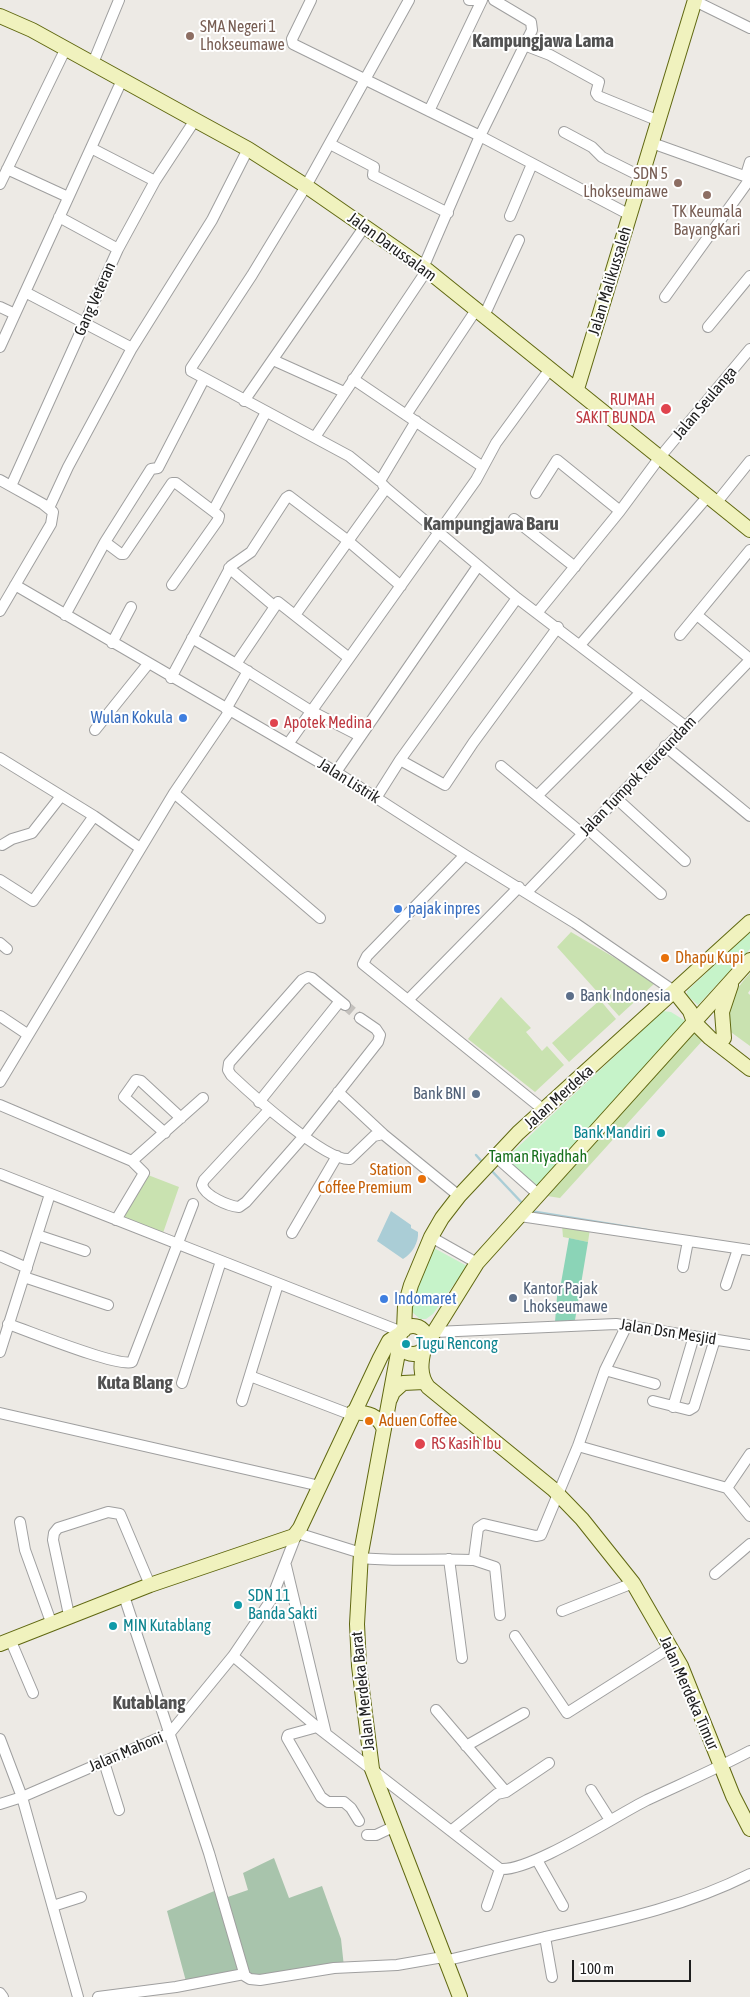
<!DOCTYPE html>
<style>
body{margin:0}
#map{position:relative;width:750px;height:1997px;overflow:hidden;background:#edeae5;font-family:"Asap Condensed",sans-serif}
canvas{display:block}
.scale{position:absolute;left:572px;top:1960px;width:119px;height:22px;box-sizing:border-box;border:2px solid #1e1e1e;border-top:0;padding-left:6px;font-size:15px;line-height:18px;white-space:nowrap;color:#1e1e1e;-webkit-text-stroke:4px #fff;paint-order:stroke}
</style>
<div id="map">
<canvas width="750" height="1997"></canvas>
<div class="scale">100 m</div>
</div>
<script>
const ctx = document.querySelector('canvas').getContext('2d');
ctx.lineJoin = 'round';
function fillPath(path, color) {
  ctx.fillStyle = color;
  ctx.fill(path, 'evenodd');
}
function stroke(path, color, width, dash) {
  ctx.strokeStyle = color;
  ctx.lineWidth = width;
  ctx.lineCap = dash ? 'butt' : 'round';
  ctx.setLineDash(dash || []);
  ctx.stroke(path);
}
function write(font, color, halo, rows, align = 'center') {
  ctx.font = font + ' "Asap Condensed",sans-serif';
  ctx.lineWidth = 4;
  ctx.setLineDash([]);
  ctx.textBaseline = 'middle';
  ctx.strokeStyle = halo;
  ctx.fillStyle = color;
  for (const [text, x, y, turn = 0] of rows) {
    ctx.save();
    ctx.translate(x, y);
    ctx.rotate((+turn || 0) * Math.PI / 180);
    ctx.textAlign = isNaN(turn) ? turn : align;
    if (halo) ctx.strokeText(text, 0, 0);
    ctx.fillText(text, 0, 0);
    ctx.restore();
  }
}
fillPath(new Path2D(`
 M571 932 654 981 655 983 619 1016 557 947Z
 M750 973V990L748 993 750 995V1046L728 1030C724 1006 735 990 750 973Z
 M501 997 531 1028 526 1032 542 1051 547 1046 564 1065 535 1092 468 1039Z
 M600 1000 616 1019 569 1062 552 1043Z
 M694 1033 703 1040 560 1198 547 1196Z
 M148 1175 179 1187 163 1233 121 1216Z
 M562 1225 590 1229 588 1242 563 1237Z`), '#c9e2b0');
fillPath(new Path2D(`
 M274 1858 289 1898 322 1886 341 1939 344 1967 187 1985 167 1911 219 1889 222 1899 248 1890 243 1873Z`), '#a8c4ac');
fillPath(new Path2D(`
 M750 932V949L698 1005 687 995V991Z
 M663 1011 671 1012 692 1025 538 1187 505 1159Z
 M434 1248 467 1266 433 1314 426 1319H420L412 1312V1298L430 1252Z`), '#c6f3c9');
fillPath(new Path2D(`
 M569 1238 588 1242 575 1320 555 1322 558 1284 561 1283Z`), '#8bd4b7');
fillPath(new Path2D(`
 M391 1211 411 1225V1228L418 1232C419 1242 412 1254 403 1259L377 1241Z`), '#aacdd6');
stroke(new Path2D(`
 M476 1155 484 1164
 M490 1169 524 1205
 M530 1211 647 1230`), '#aacdd6', 2.5);
stroke(new Path2D(`
 M345 1005 360 1018`), '#c4c1bd', 10, [10, 5]);
const street = new Path2D(`
 M311 0 292 39 293 44 480 136 630 215
 M409 0 306 186 252 275 191 368V371L349 456 380 481 416 421
 M469 0H481
 M695 1 750 28
 M524 45 550 55 599 82 596 93 598 96 659 121
 M93 63 119 0
 M429 111 482 0
 M564 132 592 147 602 157 642 177
 M652 143 750 178
 M330 144 374 167 373 175 448 213
 M91 148 155 181
 M7 169 68 197
 M746 175 750 162
 M0 184 66 48
 M510 216 532 164
 M59 217 118 249
 M423 268 480 136 532 30 531 22 494 0
 M25 292 132 348
 M665 297 750 179
 M0 307 15 314
 M484 316 519 240
 M708 327 750 276
 M0 347 122 80
 M273 360 344 392
 M353 379 483 467
 M244 401 365 226
 M406 415 476 310
 M315 437 427 270
 M0 480 43 504 53 512 51 524 0 611
 M11 486 118 249 155 181 195 120
 M386 488 517 598 685 726
 M536 493 557 460 620 511
 M717 502 750 461
 M49 508 68 467 132 348 212 220 248 149
 M514 519 575 567
 M105 542 151 469 158 468 204 379
 M229 568 274 606
 M15 585 336 772 465 855 575 923 674 991
 M172 585 218 520 219 516 213 511 266 412
 M537 613 620 511 660 457 750 349
 M65 615 105 542 121 554H124L172 483H176L213 511
 M295 615 386 488 383 485
 M697 615 750 659
 M680 635 750 550
 M192 638 236 664
 M112 643 131 607
 M580 645 708 496
 M349 658 278 602 236 664 311 711 360 736
 M171 678 231 566 251 552 286 498 289 496 347 540 401 586
 M226 709 248 671
 M95 730 148 664
 M288 744 476 480 496 443 550 369
 M665 746 750 816
 M0 758 94 816 140 848
 M400 760 445 785 473 743 558 627
 M501 766 583 834
 M336 772 478 566
 M174 793 320 918
 M538 795 640 693
 M376 798 400 760 517 598
 M616 798 685 861
 M588 829 661 894
 M2 845 12 839 32 833 61 796
 M465 855 367 956 363 964 545 1111
 M0 880 33 901 94 816
 M527 892 750 660
 M0 943 7 949
 M408 1000 519 887
 M345 1005 312 978 308 977 302 980 229 1063 228 1070 231 1075C250 1093 326 1162 350 1159L374 1136 383 1134 459 1196
 M0 1016 27 1034
 M0 1082 174 793 229 712
 M338 1092 383 1134
 M259 1102 340 1001
 M0 1105 132 1161 144 1173 116 1220
 M269 1110 204 1180 202 1185C205 1196 228 1206 239 1207L246 1202 304 1136 378 1042 380 1035 376 1029 360 1018
 M165 1133 124 1097 136 1080 141 1081 181 1118
 M495 1156 539 1195
 M132 1161 203 1098
 M0 1174 402 1332
 M520 1216 750 1250
 M292 1233 337 1156
 M37 1235 85 1251
 M431 1237 477 1263
 M0 1256 27 1268
 M683 1267 688 1241
 M24 1277 108 1305
 M726 1285 738 1249
 M8 1324C29 1331 116 1367 132 1362L193 1204
 M435 1332 616 1324 750 1345
 M0 1352 50 1194
 M605 1370 655 1384
 M250 1376 352 1415
 M182 1383 221 1261
 M242 1401 278 1284
 M653 1401 689 1410 694 1407 715 1339
 M673 1407 694 1336
 M0 1413 320 1486
 M578 1446 727 1488 750 1516
 M727 1488 750 1454
 M20 1522 25 1550 51 1622
 M361 1558C398 1562 435 1558 472 1560L474 1558 478 1528 484 1524 536 1536 541 1535 578 1446 605 1370 627 1325
 M449 1559 462 1658
 M474 1560 495 1567 500 1615
 M286 1566 326 1734
 M715 1574 750 1544
 M124 1596 209 1853 245 1976 250 1979 260 1980 334 1968 397 1965 443 1957
 M562 1611 633 1583
 M69 1615 53 1540 54 1533 58 1528 108 1512 120 1514 150 1585
 M515 1636 567 1713 671 1647
 M10 1639 33 1693
 M233 1656 317 1727 500 1869C530 1872 615 1816 647 1800 681 1784 716 1769 750 1751
 M436 1710 506 1792 549 1763
 M317 1727 288 1735 287 1738 321 1797 328 1802H344L351 1808 359 1821
 M0 1739 22 1797 78 1997
 M466 1746 524 1713
 M104 1762 119 1810
 M591 1790 610 1820
 M0 1804 22 1797 170 1733 233 1656 271 1600 297 1533 361 1553
 M451 1831 497 1794 506 1792
 M367 1835H376L393 1827
 M537 1860 563 1906
 M53 1906 81 1897
 M487 1906 500 1869
 M545 1937 552 1977
 M444 1961C478 1953 512 1945 545 1937 616 1921 685 1907 750 1874
 M0 1993 3 1997
 M98 1997 176 1987 244 1974`);
const secondary = new Path2D(`
 M0 16 32 30 195 120 248 149 306 186 427 270 750 530
 M577 389 695 0
 M674 991 690 1011 694 1022 710 1038 750 1069
 M724 1038 722 1012 731 985
 M399 1340a14 14 0 1 1 28 0a14 14 0 1 1-28 0Z
 M404 1330 405 1306 411 1285 431 1237 442 1218 459 1196 518 1133 750 922
 M400 1342 361 1553 357 1624 359 1666 372 1769 460 1997
 M426 1345 477 1263 750 960
 M424 1349C421 1362 419 1375 428 1387L553 1489 582 1519 633 1583 681 1666 733 1796 750 1829
 M390 1399 393 1392 403 1383 424 1382
 M353 1412C368 1413 378 1415 384 1429
 M0 1644 150 1585 294 1536 300 1528 380 1358 389 1341 401 1333`);
stroke(street, '#9f9f9f', 12);
stroke(secondary, '#606811', 16);
stroke(street, '#fff', 10);
stroke(secondary, '#f0f2be', 14);
for (const [x, y, r, color] of [
 [190,36,5,"#8d6e63"],
 [678,183,5,"#8d6e63"],
 [707,195,5,"#8d6e63"],
 [666,409,6,"#e0444e"],
 [183,718,5,"#3f7fe0"],
 [274,723,5,"#e0444e"],
 [398,909,5,"#3f7fe0"],
 [665,958,5,"#e8710a"],
 [570,996,5,"#5c6f8a"],
 [476,1094,5,"#5c6f8a"],
 [661,1133,5,"#0f9aa8"],
 [422,1179,5,"#e8710a"],
 [513,1298,5,"#5c6f8a"],
 [384,1299,5,"#3f7fe0"],
 [406,1344,5,"#0f9aa8"],
 [369,1421,5,"#e8710a"],
 [420,1444,6,"#e0444e"],
 [238,1605,5,"#0f9aa8"],
 [113,1626,5,"#0f9aa8"]
]) {
  const dot = new Path2D();
  dot.arc(x, y, r, 0, 2 * Math.PI);
  ctx.fillStyle = color;
  ctx.fill(dot);
  stroke(dot, '#fff', 2);
}
write('16px', '#785e54', '#fff', [
 ["SMA Negeri 1",200,27],
 ["Lhokseumawe",200,45],
 ["SDN 5",668,174,"right"],
 ["Lhokseumawe",668,192,"right"],
 ["TK Keumala",707,212,"center"],
 ["BayangKari",707,230,"center"]
], 'left');
write('16px', '#1e1e1e', '#fff', [
 ["Jalan Darussalam",392,247,36],
 ["Jalan Malikussaleh",610,281,-73],
 ["Gang Veteran",95,299,-66],
 ["Jalan Seulanga",705,403,-50],
 ["Jalan Tumpok Teureundam",638,776,-46],
 ["Jalan Listrik",349,781,32],
 ["Jalan Merdeka",559,1097,-42],
 ["Jalan Dsn Mesjid",668,1332,9],
 ["Jalan Merdeka Barat",363,1691,-96],
 ["Jalan Merdeka Timur",689,1693,66],
 ["Jalan Mahoni",126,1752,-23]
]);
write('16px', '#be3a42', '#fff', [
 ["RUMAH",655,400,"right"],
 ["SAKIT BUNDA",655,418,"right"],
 ["Apotek Medina",284,723],
 ["RS Kasih Ibu",431,1444]
], 'left');
write('16px', '#366cbe', '#fff', [
 ["Wulan Kokula",173,718,"right"],
 ["pajak inpres",408,909],
 ["Indomaret",394,1299]
], 'left');
write('16px', '#c56008', '#fff', [
 ["Dhapu Kupi",675,958],
 ["Station",412,1170,"right"],
 ["Coffee Premium",412,1188,"right"],
 ["Aduen Coffee",379,1421]
], 'left');
write('16px', '#4e5e75', '#fff', [
 ["Bank Indonesia",580,996],
 ["Bank BNI",466,1094,"right"],
 ["Kantor Pajak",523,1289],
 ["Lhokseumawe",523,1307]
], 'left');
write('16px', '#0d838f', '#fff', [
 ["Bank Mandiri",651,1133,"right"],
 ["Tugu Rencong",416,1344],
 ["SDN 11",248,1596],
 ["Banda Sakti",248,1614],
 ["MIN Kutablang",123,1626]
], 'left');
write('16px', '#17701d', '#fff', [
 ["Taman Riyadhah",538,1157]
]);
write('bold 19px', '#515151', '#fff', [
 ["Kampungjawa Lama",543,41],
 ["Kampungjawa Baru",491,524],
 ["Kuta Blang",135,1383],
 ["Kutablang",149,1703]
]);
</script>
